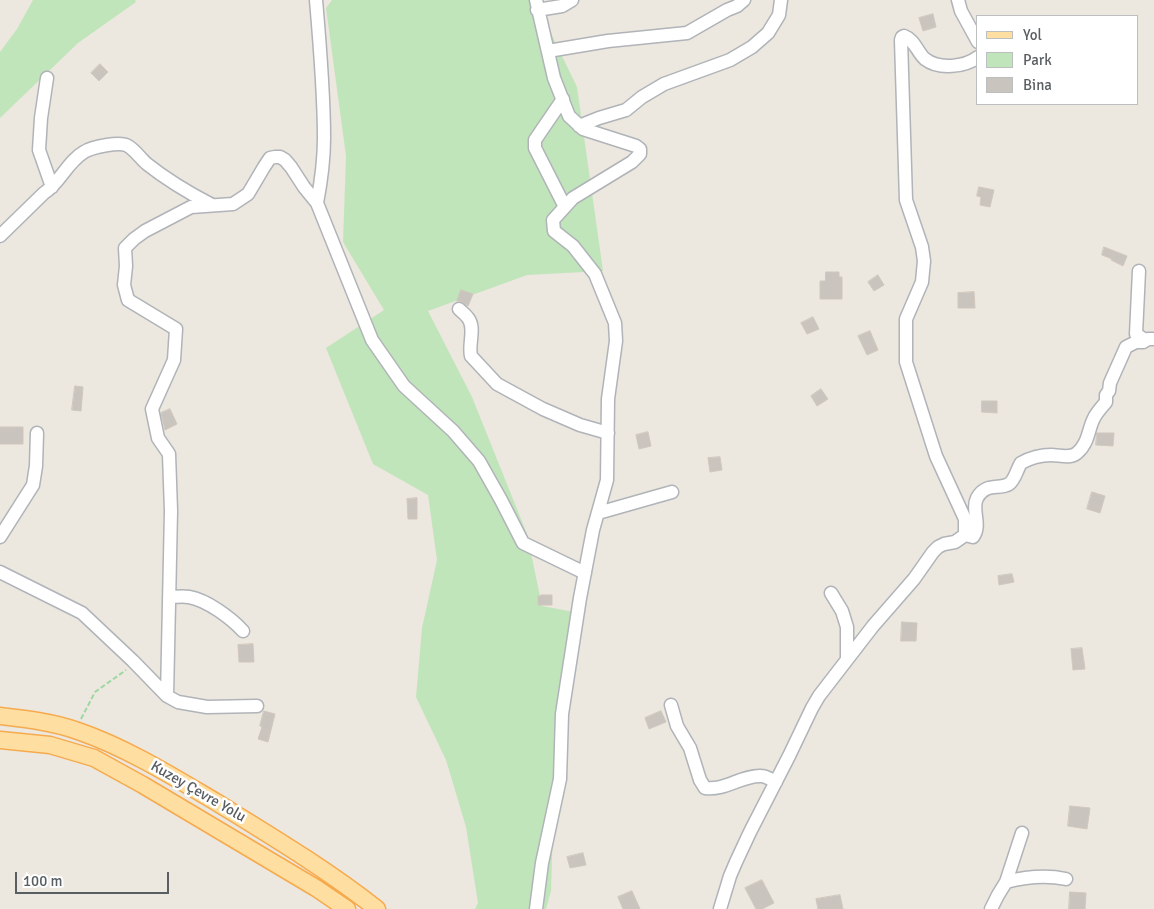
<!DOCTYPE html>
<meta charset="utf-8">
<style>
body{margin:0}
#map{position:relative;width:1154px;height:909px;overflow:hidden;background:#ece7df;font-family:Signika,sans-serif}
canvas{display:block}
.legend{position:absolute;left:976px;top:15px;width:162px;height:90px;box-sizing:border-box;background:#fff;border:1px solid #bcbfc0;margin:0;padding:6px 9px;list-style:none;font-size:15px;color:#585e61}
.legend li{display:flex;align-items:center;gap:10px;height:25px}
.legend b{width:25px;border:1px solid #bcbfc0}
.scale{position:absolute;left:15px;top:872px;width:154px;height:22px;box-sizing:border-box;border:2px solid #585e61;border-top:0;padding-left:6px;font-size:15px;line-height:18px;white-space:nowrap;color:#585e61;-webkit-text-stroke:4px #fff;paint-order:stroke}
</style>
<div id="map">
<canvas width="1154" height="909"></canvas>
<ul class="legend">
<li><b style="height:6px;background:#ffdfa1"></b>Yol</li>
<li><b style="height:14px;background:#c1e5ba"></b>Park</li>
<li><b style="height:14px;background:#c9c4be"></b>Bina</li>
</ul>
<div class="scale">100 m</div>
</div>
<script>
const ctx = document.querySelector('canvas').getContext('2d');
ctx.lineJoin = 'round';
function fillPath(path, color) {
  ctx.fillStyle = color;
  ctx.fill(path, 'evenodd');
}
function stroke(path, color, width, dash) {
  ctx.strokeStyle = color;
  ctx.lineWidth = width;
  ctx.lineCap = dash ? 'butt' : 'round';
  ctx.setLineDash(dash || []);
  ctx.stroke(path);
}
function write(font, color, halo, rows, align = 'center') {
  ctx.font = font + ' Signika,sans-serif';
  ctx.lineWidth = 5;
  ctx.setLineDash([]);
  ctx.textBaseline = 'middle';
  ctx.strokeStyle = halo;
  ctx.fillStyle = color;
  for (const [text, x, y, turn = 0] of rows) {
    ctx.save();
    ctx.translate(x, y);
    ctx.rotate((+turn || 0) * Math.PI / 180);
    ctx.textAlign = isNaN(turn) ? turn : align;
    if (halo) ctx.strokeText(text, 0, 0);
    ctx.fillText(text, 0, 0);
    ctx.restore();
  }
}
fillPath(new Path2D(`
 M33 0H135L136 2 78 43 0 118V52L17 29Z
 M332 0H535L577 87 603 271 527 275 428 311 472 397 527 534 542 606 574 612 556 726 551 891 546 909H475L478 903 466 827 446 760 416 697 422 628 437 560 428 495 373 464 326 348 384 310 343 242 346 156 326 8Z`), '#c1e5ba');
const building = new Path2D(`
 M933 14 936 27 923 31 919 18Z
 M100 64 108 72 99 81 91 73Z
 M979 187 994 190 990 207 980 205 981 197 977 196Z
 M1104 247 1127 256 1123 266 1111 260 1112 259 1102 255Z
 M826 272H839V277H842V299H820V281H825Z
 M878 275 884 285 874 291 868 282Z
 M461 290 473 294 468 306 461 301H457Z
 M974 292 975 308H958V293Z
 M813 317 819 329 807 334 801 323Z
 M870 331 878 350 867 355 858 336Z
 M75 386 83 387 81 411 72 410Z
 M821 389 828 399 817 406 811 396Z
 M982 401H997V413L982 412Z
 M170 409 177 424 165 430 161 413Z
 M0 427H23V444H0Z
 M648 432 651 446 639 449 636 435Z
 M1097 433H1114L1113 446 1096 445Z
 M720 457 722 470 710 472 708 458Z
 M1092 492 1105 496 1100 513 1087 509Z
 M417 498V519H408L407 499Z
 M1012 574 1014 582 999 585 998 576Z
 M541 595H552V605H538V596H541Z
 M902 622 917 623 916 641H901Z
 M253 644 254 662H239L238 645Z
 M1082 648 1085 669 1073 670 1071 649Z
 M264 711 275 714 268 742 258 739 262 727 260 726Z
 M661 711 666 722 649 729 645 718Z
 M1070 806 1090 808 1087 829 1068 826Z
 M583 853 586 865 570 868 567 857Z
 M762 880 774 903 762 909H756L745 888Z
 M632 891 640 909H623L618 897Z
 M1070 892 1086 893 1085 909H1069Z
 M840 895 843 909H818L816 899Z`);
fillPath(building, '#c9c4be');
stroke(building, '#d1c7bd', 1);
const minor = new Path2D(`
 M316 0C320 46 324 92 324 138 324 160 321 182 317 203
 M536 0 554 78 569 116 583 129 636 146 640 149V154L632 162 573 198 553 220 554 231 573 246 595 274 615 323 616 341 608 399 607 480 593 530 580 598 562 714 560 779 542 863 536 909
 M958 0 961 11 978 42
 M537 10 562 6 572 0
 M548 51 608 41 687 33 727 10 737 6 744 0
 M47 78 41 118 39 150 52 187
 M563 99 535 140V148L565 207
 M579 126 599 118 626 110 642 97 664 84 730 60 752 47 768 33 779 15 781 0
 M0 236 44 193C60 183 67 162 84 152 92 147 120 141 128 146 135 150 141 159 147 164 167 180 189 193 212 205
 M1139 271 1136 334 1145 340
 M459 309C462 312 466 315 468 318 476 328 468 344 471 356L497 384 543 409 580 425 608 433
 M598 513 672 492
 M965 535 973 537C982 525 971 510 977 498 986 482 999 490 1009 484 1015 480 1017 469 1021 463 1030 458 1041 455 1051 455 1060 455 1070 459 1077 453 1089 443 1088 429 1094 418 1097 412 1102 407 1106 402V395L1109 391 1110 383 1126 347 1136 342H1143L1148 339H1154
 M0 537 33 485 36 466 37 433
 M0 572 82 613 133 661 167 696 178 702 207 707 257 706
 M831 593 842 611 847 627V659
 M169 597C176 597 183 596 189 597 207 600 231 618 243 631
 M167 696 171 511 169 454 158 438 152 409 174 360 176 329 128 300 124 285 126 266 125 248 134 239 145 231 191 207 233 204 248 194 264 167 270 158 275 157H280L285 160 291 167 304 187 317 203 372 340 404 386 453 431 479 461 501 500 523 543 585 573
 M671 705 677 726 690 748 700 780 705 788C725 791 742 775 761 776 766 776 772 780 776 782
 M1006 882 1022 833
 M720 909 730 876 736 862 750 832 789 756 812 708 819 696 873 626 914 579 933 552 938 547 944 544 955 542 965 535V519L936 456 906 362V319L922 282 924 261 922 247 906 200 901 40 902 37 904 36C915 40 917 52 925 59 939 70 965 67 978 57
 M991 909 998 895 1006 882C1025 877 1047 875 1066 879`);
const major = new Path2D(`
 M0 716C26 719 53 722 78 731 127 748 172 776 216 802 271 836 326 869 377 909
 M0 740 50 745 94 758 143 785 316 888 347 909`);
stroke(minor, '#b0b4b8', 15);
stroke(major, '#f6aa4e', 19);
stroke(new Path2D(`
 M81 719 95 692 126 670`), '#9cd8a2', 2, [5, 2.5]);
stroke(minor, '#fff', 12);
stroke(major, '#ffdfa1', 16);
write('15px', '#585e61', '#fff', [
 ["Kuzey Çevre Yolu",198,792,30]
]);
</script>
